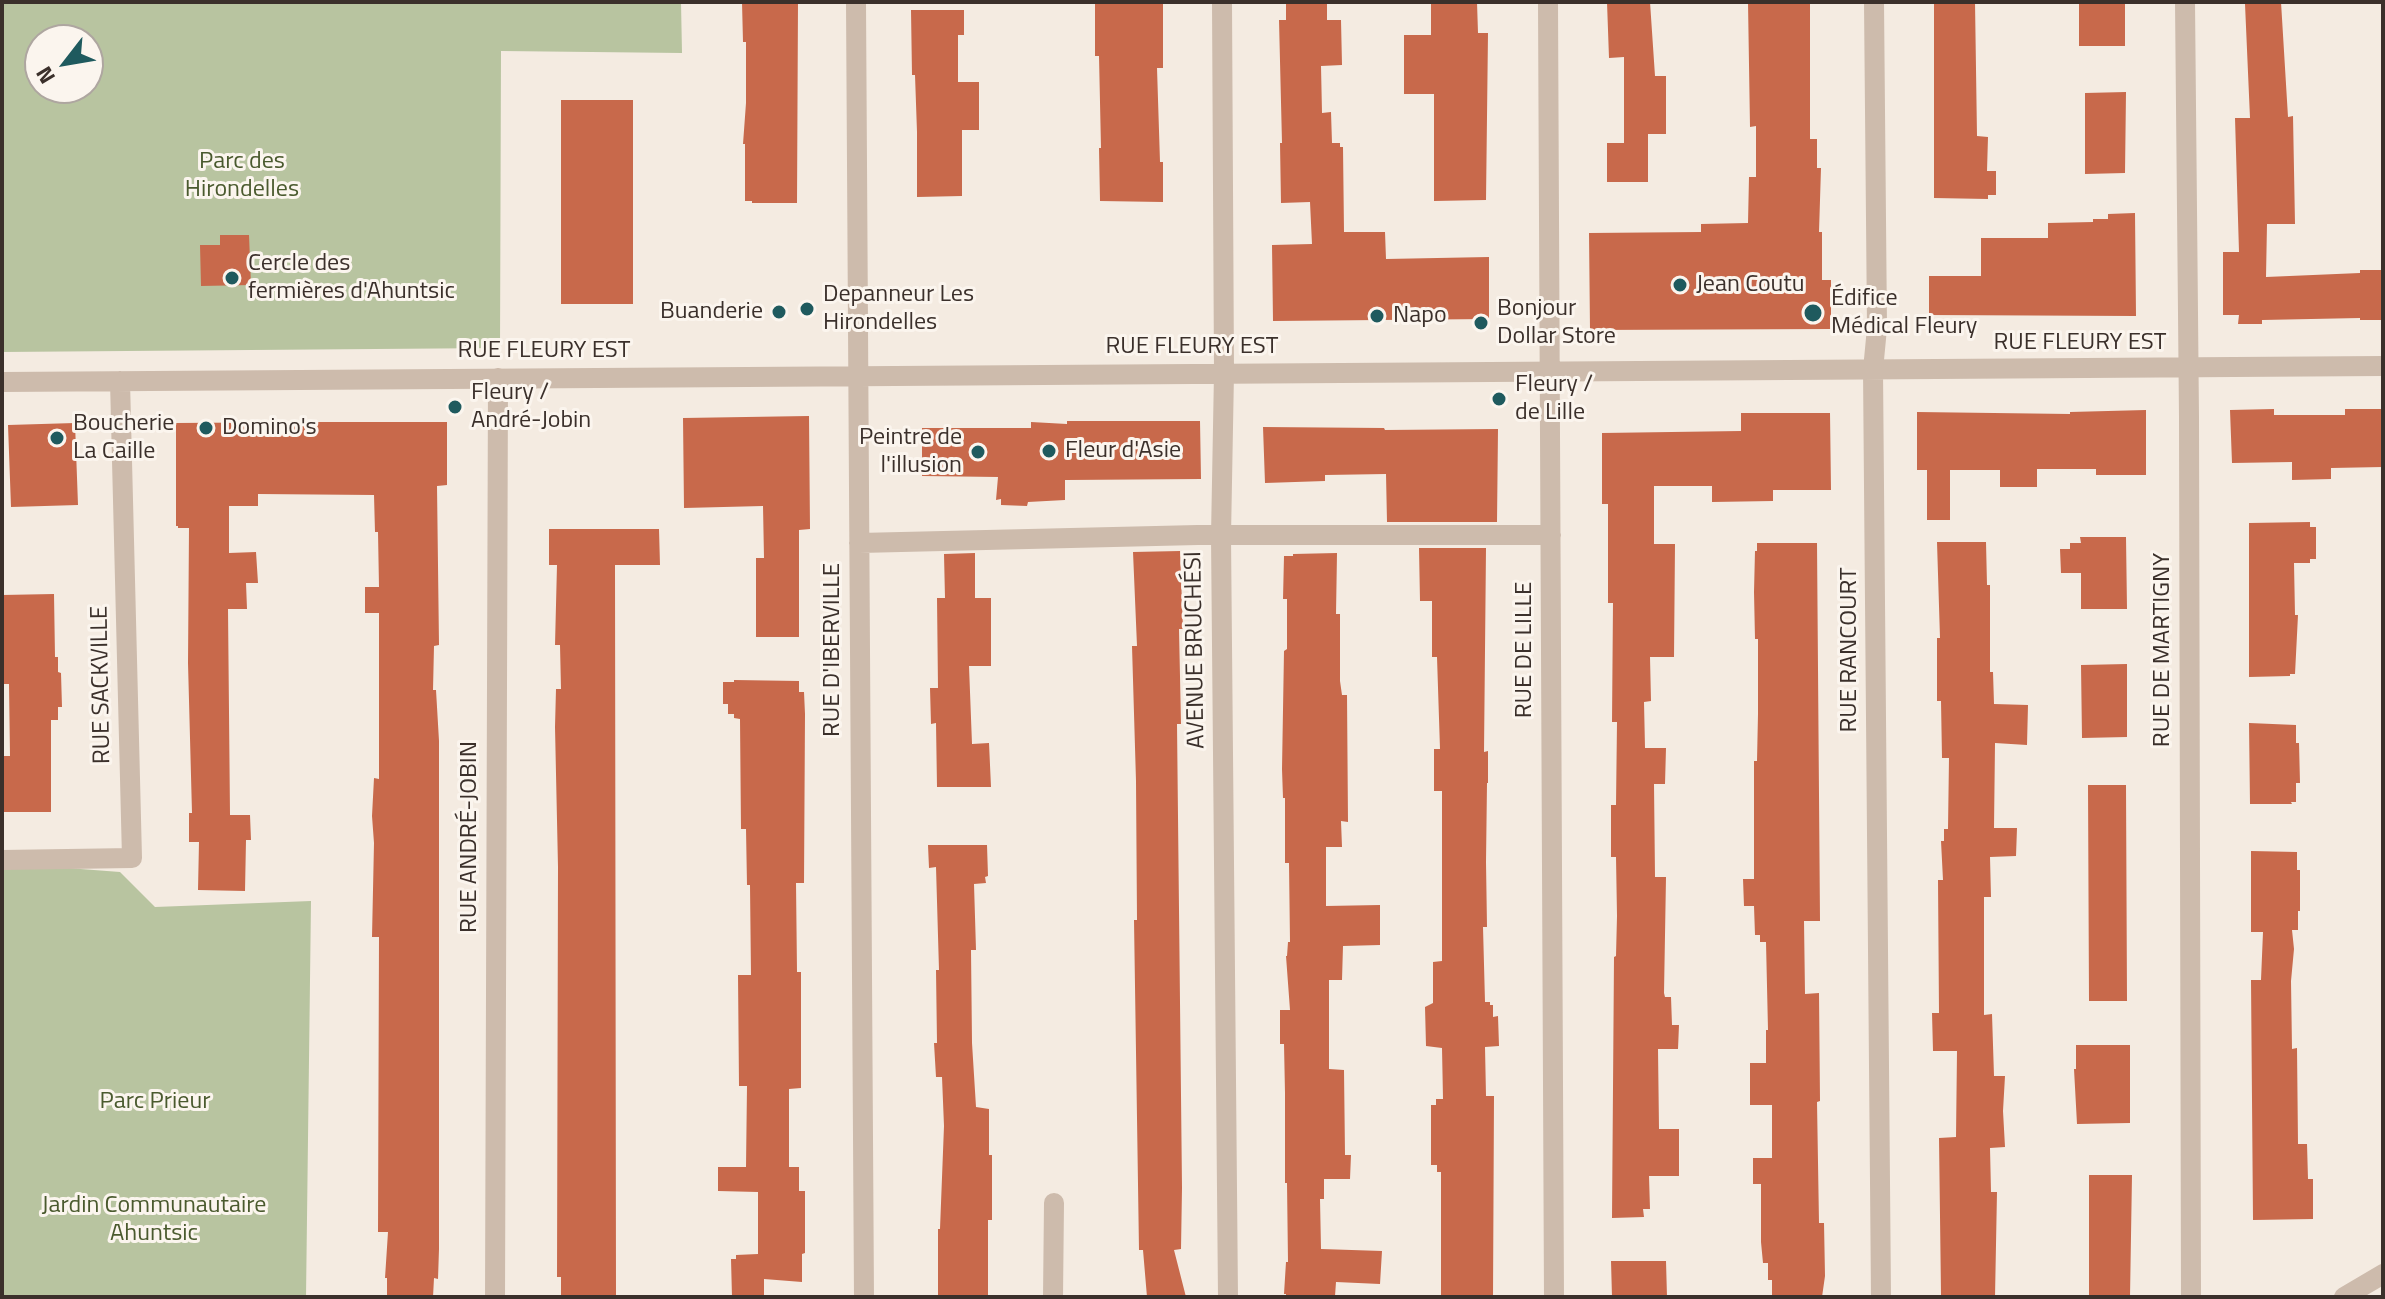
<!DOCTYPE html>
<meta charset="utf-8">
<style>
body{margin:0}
#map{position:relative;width:2385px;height:1299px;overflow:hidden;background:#f4ebe1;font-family:"Titillium Web",sans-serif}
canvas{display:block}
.frame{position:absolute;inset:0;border:4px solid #3b302b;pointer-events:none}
.north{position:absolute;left:24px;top:24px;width:80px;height:80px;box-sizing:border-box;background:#fbf5ee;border:2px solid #aea6a0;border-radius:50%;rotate:239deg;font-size:22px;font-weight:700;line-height:32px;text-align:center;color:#3b302b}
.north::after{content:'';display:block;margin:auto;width:28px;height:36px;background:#1f5a5e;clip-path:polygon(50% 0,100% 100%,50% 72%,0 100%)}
</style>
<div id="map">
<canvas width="2385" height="1299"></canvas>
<div class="frame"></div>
<div class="north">N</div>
</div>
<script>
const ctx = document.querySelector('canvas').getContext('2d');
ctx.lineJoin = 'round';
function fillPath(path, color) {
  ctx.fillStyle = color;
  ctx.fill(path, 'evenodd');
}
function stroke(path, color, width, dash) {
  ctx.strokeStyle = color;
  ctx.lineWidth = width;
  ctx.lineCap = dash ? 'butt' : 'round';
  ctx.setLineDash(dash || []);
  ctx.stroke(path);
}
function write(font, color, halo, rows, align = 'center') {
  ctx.font = font + ' "Titillium Web",sans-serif';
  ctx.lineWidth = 6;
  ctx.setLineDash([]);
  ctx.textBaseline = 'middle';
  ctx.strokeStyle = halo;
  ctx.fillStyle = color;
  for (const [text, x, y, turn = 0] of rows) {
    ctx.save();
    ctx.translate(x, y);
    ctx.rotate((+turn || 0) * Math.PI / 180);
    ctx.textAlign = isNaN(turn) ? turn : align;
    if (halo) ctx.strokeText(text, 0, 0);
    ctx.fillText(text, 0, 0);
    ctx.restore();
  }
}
fillPath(new Path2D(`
 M2 2H681L682 53 501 51 500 348 2 352ZM40 40H88V88H40Z
 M2 863 120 872 155 907 311 901 306 1297H2Z`), '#b8c4a0');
fillPath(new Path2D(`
 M742 2H798L797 203H752V201H745V144H743L746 103V42H743Z
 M1095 2H1163V68H1157L1160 162H1163V202L1100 201 1099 148H1101L1099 56H1095Z
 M1286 2H1327V20H1341L1342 65 1321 66 1322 113 1331 112 1332 143H1340V147H1343L1344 232H1385L1386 259 1489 257V319L1273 321 1272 245 1312 244 1310 202 1281 203 1280 143H1282L1279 20H1286Z
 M1431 2H1477L1478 33H1488L1486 200 1434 201V94H1404V35H1431Z
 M1607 2H1650L1655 76H1666V134H1648V182H1607V143H1624V57L1609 58Z
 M1748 2H1810V139H1817V168H1821L1819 232H1822V280H1831V329L1590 330 1589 233 1701 232V224L1748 223 1749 177H1756V126L1750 127Z
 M1934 2H1975L1977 136 1988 137 1987 171H1996V195H1988V199L1934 198Z
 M2079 2H2125V46H2079Z
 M2281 2 2288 117 2293 116 2295 224H2267L2266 277 2360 273V270H2383V320H2360V318L2262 320V324H2238L2239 315H2223V252H2239L2235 118H2250L2245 4Z
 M911 10H964V35H958V82H979V130H962V196L917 197V132L915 75H912Z
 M2126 92 2125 173 2085 174V93Z
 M561 100H633V304H561Z
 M2135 213 2136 316 1929 315V276H1981V238H2048V223L2093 222V219H2108V214Z
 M220 235H249L251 285 201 286 200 245H220Z
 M2274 409V415H2345V409H2383V467L2331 468V479L2292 480V462L2232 463 2230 410Z
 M2146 410V475H2096V469H2037V487H2000V470H1950V520H1927V470H1917V412L2070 414V412Z
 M1741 413H1830L1831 490H1773V501L1712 502V486H1654V544H1675L1674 657H1650L1651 701 1644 702 1645 748H1666L1665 784H1654L1655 877H1666L1664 993 1665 997H1671L1672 1025H1679L1678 1049H1658L1659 1129H1679V1176H1649L1650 1209H1643L1644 1217 1612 1218 1614 957 1616 956 1617 916 1616 857H1611V805H1616L1617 722H1612L1613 603H1608V504H1602V433L1741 431Z
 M809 416 810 529 799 530V637H756V558H764L763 506 684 508 683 418Z
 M1067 421H1200L1201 479 1065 480V500L1028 502 1027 506 1001 505V499L996 500 998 477 922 476V428H1031V422L1067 424Z
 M318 422H447V485L437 486 439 645 434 646 433 690H436L439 741V1249L438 1279 434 1278 433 1297H387V1278H385L388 1232H378L379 937H372L374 843 372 816 374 778 379 779V613H365V587H379L378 532H375L374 495 258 494V506H229V553L256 552 258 583H246L247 609H228L230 815H250L251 840H246L245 891 198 890 199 842H189V813H192L188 663 189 528H178V526H176V423Z
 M75 423 78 505 11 507 8 425Z
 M1263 427 1384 428 1385 430 1498 429 1497 522H1387L1386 474 1325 475V481L1265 483Z
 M2310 522V527H2316V559H2310V563H2294L2295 615H2298L2295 674H2290V676L2249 677V523Z
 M549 529H659L660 565H615L616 1297H561V1277H557L558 867 555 727 556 689H561L560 645H555L557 565H549Z
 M2080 537H2126L2127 609H2081V573H2061L2060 549H2070V543H2081Z
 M1937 542H1986L1987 585H1990V672H1993L1994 704 2028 705 2027 745 1995 743 1994 828H2017L2016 856 1990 857 1991 897H1984V1015L1992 1014 1994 1076H2005L2003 1111 2005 1147 1990 1148 1991 1192H1997L1995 1297H1941V1294L1939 1138 1956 1137 1957 1051H1933L1932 1013H1939L1938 880H1943L1941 841H1944V829H1948L1949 758H1942L1941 701H1937V638H1940Z
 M1757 543H1817L1820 921H1804L1805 994 1819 993 1820 1101 1817 1102 1819 1223H1824L1825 1276 1822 1297H1772V1280H1768V1263H1763L1761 1242V1184H1753V1158H1772V1105H1750V1063H1766V1030H1768L1766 942H1760V935H1755L1754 906H1744L1743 879H1754V761H1757L1758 714V639H1755L1754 592 1755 551H1757Z
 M1419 548H1486L1484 752 1488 751V783H1487L1486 862 1487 927H1483L1485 1002H1490V1005H1493V1017L1498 1016 1499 1046 1485 1047 1486 1096H1494L1493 1297H1441V1172H1437V1165H1431V1105H1436V1099H1443L1442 1048 1426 1046 1425 1007 1433 1003V962L1442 961V791H1434V749H1440L1437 657H1432V601H1420Z
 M1180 551 1183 629H1179L1181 724H1177L1182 1188 1181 1249 1174 1250 1186 1297H1147L1143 1250H1139L1134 920H1137L1136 781 1132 646H1137L1133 552Z
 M975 553V598H991V666H969L972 744 989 743 991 787H937L936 723 931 724 930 688H938L937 598H945L944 554Z
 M1337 553 1336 614H1340V681L1342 695H1347L1348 822 1341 821 1342 847H1326V906L1380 905V945L1343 946 1342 980H1329V1069L1344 1070 1345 1155H1351L1350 1179H1324V1199H1320L1321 1249 1382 1251 1380 1284 1336 1282 1335 1296 1286 1297V1294H1284L1286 1262H1288L1287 1183H1285V1093L1284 1044H1280V1010H1290L1286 956H1287L1288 942H1290L1289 863H1285V798H1283L1282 769 1284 651 1287 649V599H1283L1284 556H1293V554Z
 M54 594 55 657H58V672L61 673 62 707H58V720H51V812H2V756H10L9 684H2V595Z
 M2127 664V737L2082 738 2081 665Z
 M734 680 799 681V692H804L805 714 804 883H796L797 972H801V1088L789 1089V1167H799V1191H805V1253L802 1254V1282L764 1279V1297H732L731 1259H736V1255L758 1254V1192L718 1191V1167H746L747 1086H739L738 975H751L750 885H747L746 829H741L740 719 734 718V714H728V704H723V682H734Z
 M2249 723 2296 725V743H2299L2300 783H2296V802H2291L2292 804H2250Z
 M2088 785H2126L2127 1001H2089Z
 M928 845H987L988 876 985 877 986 883 974 884 976 950H971L972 1043 976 1107 989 1109V1155H992V1220H988V1297H938V1229H940L944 1126 942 1077H936L934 1043H937L936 970H939L936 867 929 868Z
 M2251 851 2297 852V870H2300V911H2298V930H2292L2294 949 2291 981 2292 1049 2297 1048 2298 1144H2307L2308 1179H2313V1219L2253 1220 2251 980H2261L2263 932H2251Z
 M2076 1045H2130V1123L2077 1124 2074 1069H2076Z
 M2089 1175H2132L2130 1297H2089Z
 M1611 1261H1666L1667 1297H1612Z`), '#c8694b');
stroke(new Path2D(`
 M856 2 864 1297
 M1222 2 1224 373 1221 536 1228 1297
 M1548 2 1554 1297
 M1874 2 1877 328 1873 370 1881 1297
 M2185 2 2189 417 2191 1297
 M2 382 2383 366
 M859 543 1198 535H1551
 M2 860 132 858 120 381
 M495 1297 498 378
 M1053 1297 1054 1203
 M2344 1297 2383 1274`), '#cdbbac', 20);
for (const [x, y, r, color] of [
 [232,278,8,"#1f5a5e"],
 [1680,285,8,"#1f5a5e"],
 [807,309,8,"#1f5a5e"],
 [779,312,8,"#1f5a5e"],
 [1813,313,10,"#1f5a5e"],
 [1377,316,8,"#1f5a5e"],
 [1481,323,8,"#1f5a5e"],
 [1499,399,8,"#1f5a5e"],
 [455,407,8,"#1f5a5e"],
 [206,428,8,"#1f5a5e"],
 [57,438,8,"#1f5a5e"],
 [1049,451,8,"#1f5a5e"],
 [978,452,8,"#1f5a5e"]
]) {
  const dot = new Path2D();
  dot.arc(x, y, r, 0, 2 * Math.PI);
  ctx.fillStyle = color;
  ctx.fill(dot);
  stroke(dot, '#fbf5ee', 3);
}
write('24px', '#4a5a2e', '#fbf5ee', [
 ["Parc des",242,162],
 ["Hirondelles",242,190],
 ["Parc Prieur",155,1102],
 ["Jardin Communautaire",154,1206],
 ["Ahuntsic",154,1234]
]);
write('24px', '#3b302b', '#fbf5ee', [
 ["Cercle des",248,264],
 ["fermières d'Ahuntsic",248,292],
 ["Jean Coutu",1696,285],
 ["Depanneur Les",823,295],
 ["Hirondelles",823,323],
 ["Édifice",1831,299],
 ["Médical Fleury",1831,327],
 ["Bonjour",1497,309],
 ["Dollar Store",1497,337],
 ["Buanderie",763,312,"right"],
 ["Napo",1393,316],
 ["Fleury /",1515,385],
 ["de Lille",1515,413],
 ["Fleury /",471,393],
 ["André-Jobin",471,421],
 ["Boucherie",73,424],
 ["La Caille",73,452],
 ["Domino's",222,428],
 ["Peintre de",962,438,"right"],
 ["l'illusion",962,466,"right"],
 ["Fleur d'Asie",1065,451]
], 'left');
write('24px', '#3b302b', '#fbf5ee', [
 ["RUE FLEURY EST",2080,343],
 ["RUE FLEURY EST",1192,347],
 ["RUE FLEURY EST",544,351],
 ["RUE D'IBERVILLE",833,650,-90],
 ["AVENUE BRUCHÉSI",1196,650,-91],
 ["RUE DE LILLE",1525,650,-90],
 ["RUE RANCOURT",1850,650,-90],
 ["RUE DE MARTIGNY",2163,650,-90],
 ["RUE SACKVILLE",102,685,-91],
 ["RUE ANDRÉ-JOBIN",470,837,-90]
]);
</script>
